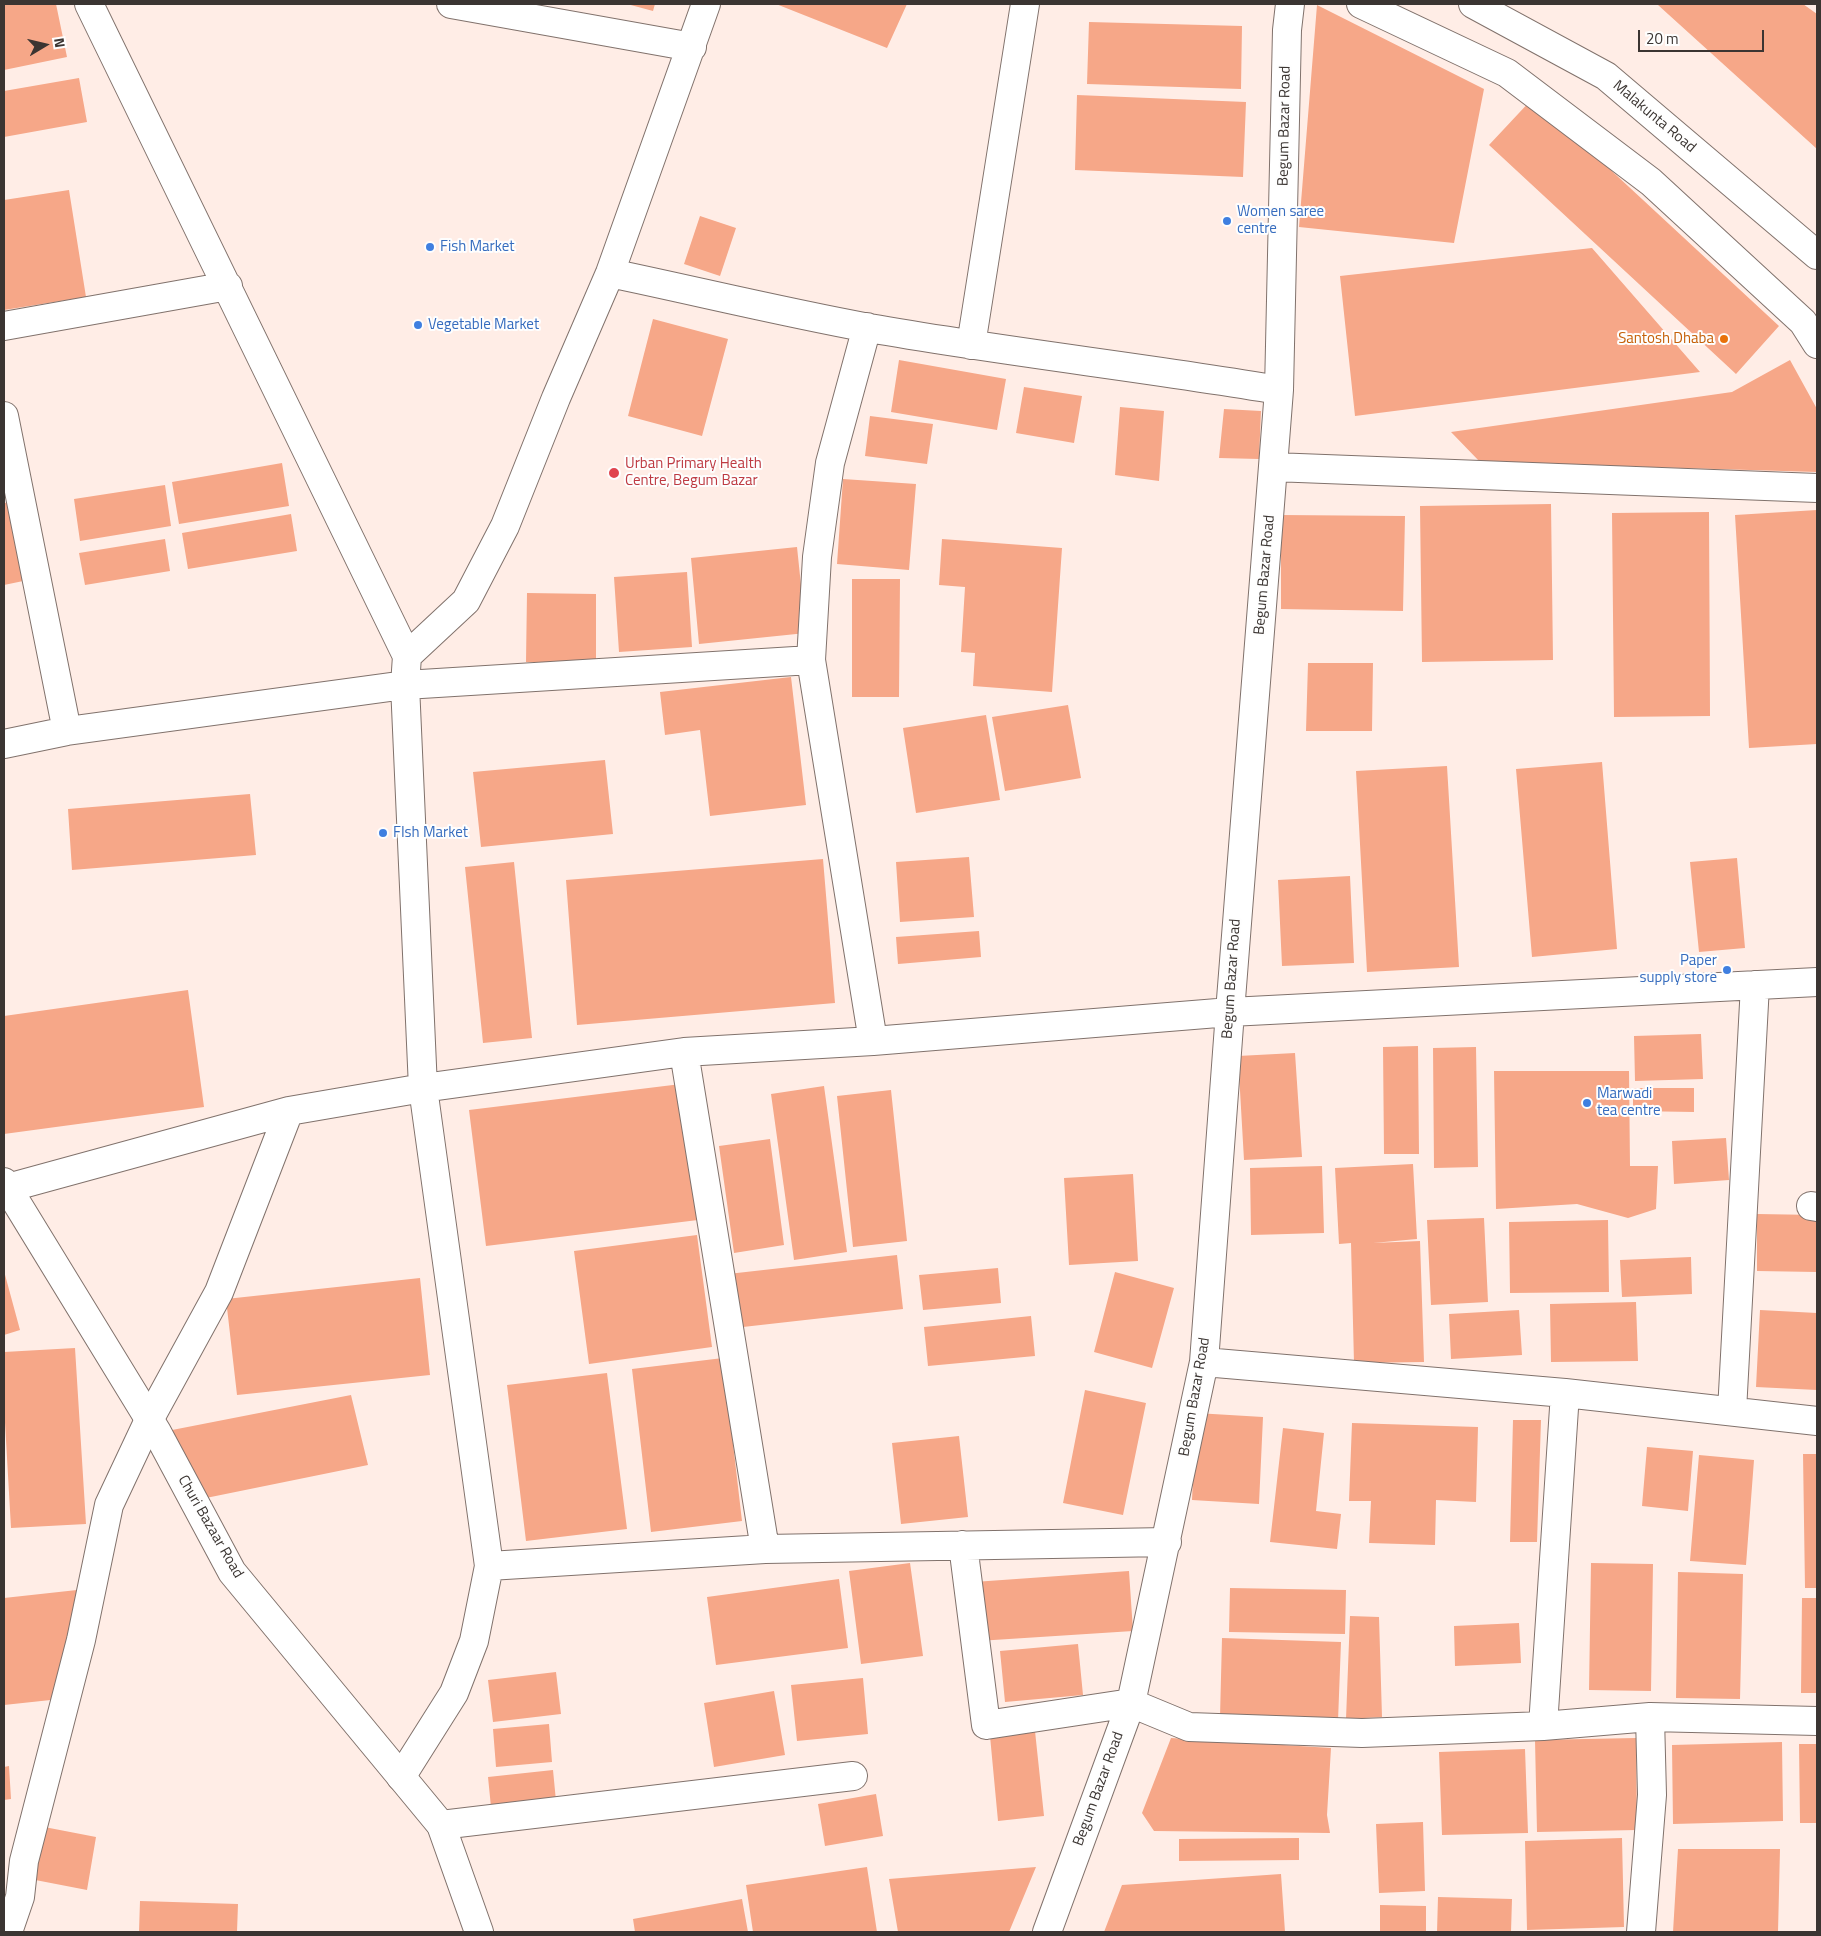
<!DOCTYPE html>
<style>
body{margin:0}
#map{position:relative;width:1821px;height:1936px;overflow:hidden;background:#ffede6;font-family:"Titillium Web",sans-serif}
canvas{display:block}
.frame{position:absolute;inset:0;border:5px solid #3b3532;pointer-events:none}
.north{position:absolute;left:20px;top:20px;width:50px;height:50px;-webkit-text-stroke:4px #fefefe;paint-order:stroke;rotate:81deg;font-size:14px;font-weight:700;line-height:20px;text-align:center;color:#3b3532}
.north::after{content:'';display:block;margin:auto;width:18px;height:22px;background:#3b3532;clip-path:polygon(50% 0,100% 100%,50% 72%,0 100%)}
.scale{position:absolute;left:1638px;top:30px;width:126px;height:22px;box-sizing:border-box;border:2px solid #3b3532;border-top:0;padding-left:6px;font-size:15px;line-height:18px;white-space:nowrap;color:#3b3532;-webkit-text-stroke:4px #fefefe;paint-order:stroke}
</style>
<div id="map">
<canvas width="1821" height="1936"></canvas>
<div class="frame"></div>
<div class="north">N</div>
<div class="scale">20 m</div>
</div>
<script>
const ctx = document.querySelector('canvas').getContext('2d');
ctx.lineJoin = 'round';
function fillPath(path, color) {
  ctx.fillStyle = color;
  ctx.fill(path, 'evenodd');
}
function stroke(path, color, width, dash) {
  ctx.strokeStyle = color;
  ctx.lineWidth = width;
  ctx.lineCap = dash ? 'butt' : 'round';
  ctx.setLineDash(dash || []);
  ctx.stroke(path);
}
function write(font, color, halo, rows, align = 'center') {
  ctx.font = font + ' "Titillium Web",sans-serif';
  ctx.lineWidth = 4;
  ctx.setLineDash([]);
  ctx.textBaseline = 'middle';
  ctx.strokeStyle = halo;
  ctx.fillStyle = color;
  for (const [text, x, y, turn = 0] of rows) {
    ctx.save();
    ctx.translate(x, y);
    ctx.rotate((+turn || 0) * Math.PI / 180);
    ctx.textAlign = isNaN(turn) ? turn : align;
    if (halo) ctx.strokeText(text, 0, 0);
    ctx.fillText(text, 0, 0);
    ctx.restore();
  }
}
fillPath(new Path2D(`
 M4 4H56L67 57 4 70Z
 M627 4H655L653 11Z
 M776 4H907L887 48Z
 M1659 4H1803L1817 14V149L1658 5Z
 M1317 5 1484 89 1454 243 1299 227Z
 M1089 22 1242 26 1241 89 1087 84Z
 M79 78 87 122 4 137V91Z
 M1077 95 1246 102 1243 177 1075 170Z
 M1533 98 1779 326 1736 374 1489 145Z
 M69 190 86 297 4 310V200Z
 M700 216 736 228 720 276 684 264Z
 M1592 248 1700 372 1355 416 1340 276Z
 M653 319 728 339 702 436 628 416Z
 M899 360 1006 379 997 430 891 412Z
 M1790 360 1817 409V472L1480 462 1451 432 1732 392Z
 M1024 387 1082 396 1074 443 1016 433Z
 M1120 407 1164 411 1159 481 1115 475Z
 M1224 409 1261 411 1259 459 1219 458Z
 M870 416 933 424 927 464 865 456Z
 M282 463 289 506 179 524 172 482Z
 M843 479 916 484 909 570 837 564Z
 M165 485 171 526 80 541 74 499Z
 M11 502 28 580 4 585V503Z
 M1551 504 1553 660 1422 662 1420 506Z
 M1817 510V744L1749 748 1735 515Z
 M1709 512 1710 716 1614 717 1612 513Z
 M291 514 297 551 188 569 182 533Z
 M1281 515 1405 516 1403 611 1281 609Z
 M165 539 170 571 85 585 79 553Z
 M942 539 1062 548 1052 692 973 686 975 653 961 652 965 587 939 585Z
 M797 547 806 633 699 644 691 558Z
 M687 572 692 647 619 652 614 577Z
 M852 579H900L899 697H852Z
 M527 593 596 594V663L526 662Z
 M1308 663H1373L1372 731H1306Z
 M791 677 806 805 710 816 700 730 665 735 660 692Z
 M1068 705 1081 778 1005 791 992 717Z
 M986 715 1000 800 916 813 903 728Z
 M605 760 613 834 481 847 473 772Z
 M1602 762 1617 949 1532 957 1516 769Z
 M1447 766 1459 967 1367 972 1356 771Z
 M250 794 256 855 72 870 68 809Z
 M969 857 974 917 900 922 896 862Z
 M1737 858 1745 948 1699 952 1690 862Z
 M823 859 835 1003 577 1025 566 880Z
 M514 862 532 1038 483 1043 465 867Z
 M1350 876 1354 963 1282 966 1278 880Z
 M979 931 981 957 898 964 896 937Z
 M188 990 204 1107 4 1134V1016Z
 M1701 1034 1703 1079 1635 1081 1634 1036Z
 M1418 1046 1419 1154H1384L1383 1047Z
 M1476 1047 1478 1167 1434 1168 1433 1048Z
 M1295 1053 1302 1157 1244 1160 1238 1056Z
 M1494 1071H1629L1630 1166H1658L1656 1209 1628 1218 1577 1204 1496 1209Z
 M681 1084 698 1220 486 1246 469 1110Z
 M824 1086 847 1252 794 1260 771 1094Z
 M1633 1088H1694V1112L1633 1111Z
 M891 1090 907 1241 853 1247 837 1096Z
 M1726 1138 1729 1180 1674 1184 1672 1141Z
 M770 1139 784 1245 734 1253 719 1146Z
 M1413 1164 1417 1239 1373 1243 1420 1241 1424 1362 1354 1363 1351 1243 1339 1244 1335 1168Z
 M1322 1166 1324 1233 1251 1235 1250 1168Z
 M1133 1174 1138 1261 1069 1265 1064 1178Z
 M1757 1214 1817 1215V1272L1757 1271Z
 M1484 1218 1488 1302 1431 1305 1427 1220Z
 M1608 1220 1609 1292 1510 1293 1509 1222Z
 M697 1235 712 1347 589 1364 574 1251Z
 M897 1255 903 1309 734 1328 728 1274Z
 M1691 1257 1692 1294 1622 1297 1620 1260Z
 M998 1268 1001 1303 923 1310 919 1275Z
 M4 1271 20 1330 4 1335Z
 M1115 1272 1174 1288 1152 1368 1094 1352Z
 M420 1278 430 1375 237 1395 226 1299Z
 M1636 1302 1638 1361 1551 1362 1550 1304Z
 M1519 1310 1522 1355 1451 1359 1449 1314Z
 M1760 1310 1817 1313V1390L1756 1387Z
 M1031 1316 1035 1356 928 1366 924 1327Z
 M75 1348 86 1524 11 1528 4 1405V1352Z
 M723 1358 742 1521 651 1532 632 1369Z
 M607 1373 627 1529 526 1541 507 1385Z
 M1085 1390 1146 1403 1123 1515 1063 1503Z
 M351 1395 368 1465 201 1499 167 1431Z
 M1196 1413 1263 1417 1259 1504 1192 1500Z
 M1513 1420H1541L1537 1542H1510Z
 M1352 1423 1478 1427 1476 1502 1436 1500 1435 1545 1369 1543 1371 1501H1349Z
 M1283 1428 1324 1433 1316 1511 1341 1514 1337 1549 1270 1542Z
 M959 1436 968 1517 901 1524 892 1443Z
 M1647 1447 1693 1451 1688 1511 1642 1506Z
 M1803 1454H1817V1588H1805Z
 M1699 1455 1754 1460 1746 1565 1690 1561Z
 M910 1563 923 1656 861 1664 849 1571Z
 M1591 1563 1653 1564 1651 1691 1589 1690Z
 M1129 1571 1133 1631 978 1641 974 1582Z
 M1678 1572 1743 1574 1740 1699 1676 1698Z
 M839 1579 848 1648 716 1665 707 1597Z
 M1230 1588 1346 1590 1345 1634 1229 1632Z
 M77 1590 60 1699 4 1705V1598Z
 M1802 1598H1817V1693H1801Z
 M1350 1616 1379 1617 1382 1717 1346 1719Z
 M1519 1623 1521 1663 1455 1666 1454 1626Z
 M1222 1638 1341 1642 1338 1721 1220 1717Z
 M1078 1644 1083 1695 1005 1702 1000 1651Z
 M556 1672 561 1714 493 1722 488 1680Z
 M863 1678 868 1734 797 1741 791 1685Z
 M774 1691 785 1755 714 1767 704 1703Z
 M549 1724 552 1762 496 1767 493 1729Z
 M1035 1731 1044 1816 998 1821 990 1736Z
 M1171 1738 1331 1748 1327 1815 1330 1833 1154 1831 1142 1813Z
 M1636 1738 1637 1830 1537 1832 1535 1740Z
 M1782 1742 1783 1821 1673 1824 1672 1745Z
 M1799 1744H1817V1823H1800Z
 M1525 1749 1528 1833 1442 1835 1439 1752Z
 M9 1766 11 1799 4 1800V1767Z
 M553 1770 556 1801 491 1807 488 1777Z
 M876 1794 883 1836 825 1846 818 1804Z
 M1423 1822 1425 1891 1379 1893 1376 1824Z
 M34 1825 96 1837 87 1890 25 1878Z
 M1299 1838V1860L1179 1861V1839Z
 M1622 1838 1624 1927 1527 1930 1525 1841Z
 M1678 1849H1780L1778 1932H1673Z
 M867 1867 877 1932H753L746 1885Z
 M1036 1867 1009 1932H898L889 1879Z
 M1281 1874 1285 1932H1104L1122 1885Z
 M1438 1897 1512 1899 1511 1932H1437Z
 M742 1899 748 1932H635L633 1919Z
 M140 1901 238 1904 237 1932H139Z
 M1380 1905 1426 1906V1932H1380Z`), '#f6a788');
const minor = new Path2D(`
 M89 4 407 656 405 685 423 1088 489 1566 474 1641 454 1693 401 1777
 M451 4 692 47
 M610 273C696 291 782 312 869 328 1005 352 1142 367 1279 390
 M4 326 228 286
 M867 327 830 463 817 557 811 660 873 1041
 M971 345 1025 4
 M4 416 67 731
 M1273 467 1817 488
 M407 656 466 601 505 526 556 398 610 273 706 4
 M4 744 67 731 405 685 811 660
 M684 1052 765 1549
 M4 1189 289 1111 423 1088 684 1052 873 1041 1230 1012 1817 982
 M1811 1206 1817 1207
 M1204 1362 1565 1393 1817 1421
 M1732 1411 1755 985
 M963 1545 986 1725 1131 1703 1189 1727 1362 1733 1543 1726 1650 1717 1817 1721
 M489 1566 765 1549 1167 1542
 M1543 1726 1565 1393
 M441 1825 853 1776
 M8 1932 20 1897 24 1861 81 1640 109 1505 149 1420 219 1292 289 1111
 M1047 1932 1131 1703 1204 1362 1230 1012 1279 390 1287 30 1290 4
 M1641 1932 1652 1795 1650 1717`);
const tertiary = new Path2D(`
 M4 1182 157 1432 232 1572 441 1825 479 1932`);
const primary = new Path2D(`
 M1361 4 1507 73 1651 182 1803 322 1817 344
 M1473 4 1606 76 1817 255`);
stroke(minor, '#81726c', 30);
stroke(tertiary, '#81726c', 30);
stroke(primary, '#81726c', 30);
stroke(minor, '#fff', 28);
stroke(tertiary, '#fff', 28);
stroke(primary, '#fff', 28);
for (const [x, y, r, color] of [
 [1227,221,5,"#3f7fe0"],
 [430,247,5,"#3f7fe0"],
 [418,325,5,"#3f7fe0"],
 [1724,339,5,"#e8710a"],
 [614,473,6,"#e0444e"],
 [383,833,5,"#3f7fe0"],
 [1727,970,5,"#3f7fe0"],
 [1587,1103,5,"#3f7fe0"]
]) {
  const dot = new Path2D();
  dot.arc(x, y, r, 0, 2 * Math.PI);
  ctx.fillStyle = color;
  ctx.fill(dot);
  stroke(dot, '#fefefe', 2);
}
write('15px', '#3b3532', '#fefefe', [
 ["Malakunta Road",1654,117,40],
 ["Begum Bazar Road",1285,126,-89],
 ["Begum Bazar Road",1265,575,-85],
 ["Begum Bazar Road",1232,979,-86],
 ["Begum Bazar Road",1195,1397,-80],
 ["Churi Bazaar Road",210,1527,60],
 ["Begum Bazar Road",1099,1789,-70]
]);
write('15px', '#366cbe', '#fefefe', [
 ["Women saree",1237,212],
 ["centre",1237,229],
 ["Fish Market",440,247],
 ["Vegetable Market",428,325],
 ["FIsh Market",393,833],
 ["Paper",1717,961,"right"],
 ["supply store",1717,978,"right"],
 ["Marwadi",1597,1094],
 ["tea centre",1597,1111]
], 'left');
write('15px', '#c56008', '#fefefe', [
 ["Santosh Dhaba",1714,339]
], 'right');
write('15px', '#be3a42', '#fefefe', [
 ["Urban Primary Health",625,464],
 ["Centre, Begum Bazar",625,481]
], 'left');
</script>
